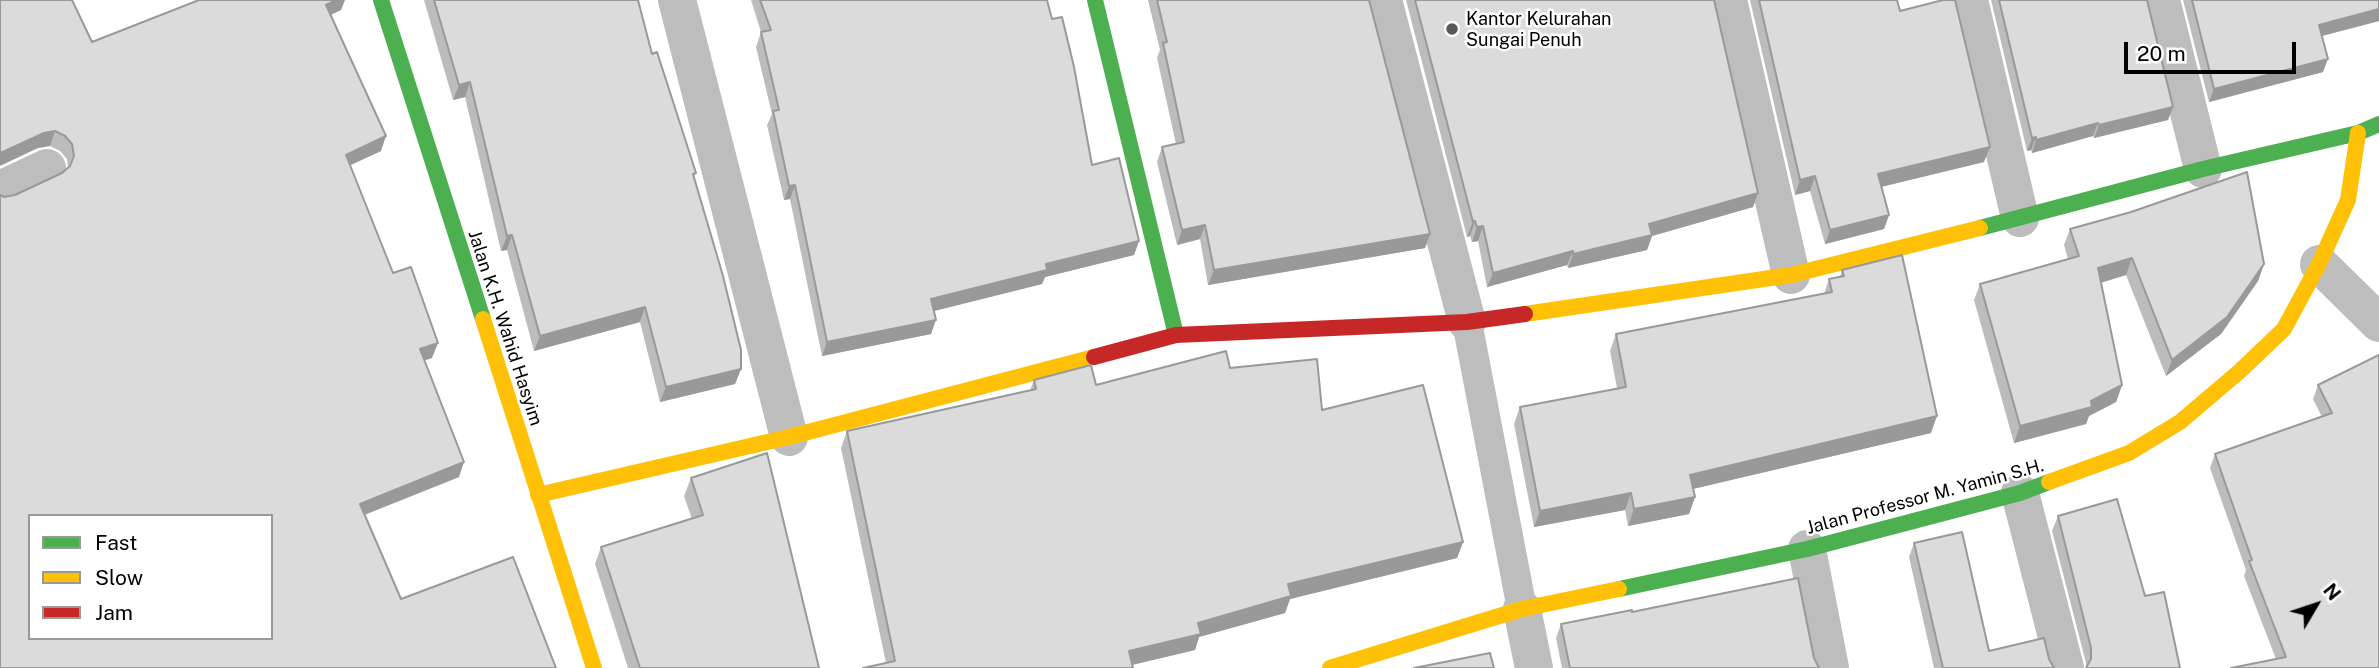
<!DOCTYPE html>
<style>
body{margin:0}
#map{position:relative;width:2379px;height:668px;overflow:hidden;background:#fff;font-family:"Public Sans",sans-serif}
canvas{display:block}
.legend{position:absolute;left:28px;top:514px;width:245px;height:126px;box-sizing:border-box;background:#fff;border:2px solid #999;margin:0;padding:9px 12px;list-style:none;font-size:21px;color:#000}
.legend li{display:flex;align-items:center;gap:14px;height:35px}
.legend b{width:35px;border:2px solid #999}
.north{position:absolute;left:2281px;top:570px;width:70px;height:70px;-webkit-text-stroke:5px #fff;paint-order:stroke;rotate:51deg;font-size:19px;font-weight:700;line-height:28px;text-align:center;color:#000}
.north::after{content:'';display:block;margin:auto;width:24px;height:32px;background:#000;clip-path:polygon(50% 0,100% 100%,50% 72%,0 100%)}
.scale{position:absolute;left:2124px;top:42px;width:172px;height:32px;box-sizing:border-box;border:4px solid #000;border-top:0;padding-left:9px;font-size:21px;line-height:24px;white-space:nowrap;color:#000;-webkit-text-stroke:5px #fff;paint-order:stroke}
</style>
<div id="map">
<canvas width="2379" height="668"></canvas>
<ul class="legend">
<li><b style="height:9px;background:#4caf50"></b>Fast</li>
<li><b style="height:9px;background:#ffc107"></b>Slow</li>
<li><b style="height:9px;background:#c62828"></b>Jam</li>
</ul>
<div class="north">N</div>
<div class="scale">20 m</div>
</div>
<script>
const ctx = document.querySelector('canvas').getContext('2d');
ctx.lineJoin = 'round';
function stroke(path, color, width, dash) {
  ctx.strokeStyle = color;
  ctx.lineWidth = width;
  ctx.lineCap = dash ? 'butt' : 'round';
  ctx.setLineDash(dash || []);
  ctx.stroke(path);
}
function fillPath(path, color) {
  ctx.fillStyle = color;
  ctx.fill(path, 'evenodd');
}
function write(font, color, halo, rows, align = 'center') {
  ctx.font = font + ' "Public Sans",sans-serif';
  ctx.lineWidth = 5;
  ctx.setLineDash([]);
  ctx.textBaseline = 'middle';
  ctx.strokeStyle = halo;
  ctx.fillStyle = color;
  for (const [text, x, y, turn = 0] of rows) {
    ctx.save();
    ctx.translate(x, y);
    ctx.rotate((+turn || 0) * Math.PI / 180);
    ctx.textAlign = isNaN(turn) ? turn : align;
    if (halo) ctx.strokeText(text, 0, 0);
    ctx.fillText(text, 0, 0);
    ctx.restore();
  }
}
stroke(new Path2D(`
 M1467 322 1522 609`), '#bdbdbd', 30);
stroke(new Path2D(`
 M677 0 789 437
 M1383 0 1467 322
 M1728 0 1791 275
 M1969 0 2020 218
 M2161 0 2203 169
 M0 190 47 168
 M2319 264 2379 323
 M2020 493 2065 668
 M1807 549 1830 668
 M1522 609 1534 668`), '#bdbdbd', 38);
stroke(new Path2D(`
 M381 0 483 319
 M1095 0 1176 335
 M1980 228 2203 169 2358 133 2379 124
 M1619 589 1807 549 2020 493 2049 482`), '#4caf50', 16);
stroke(new Path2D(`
 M1525 314 1791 275 1980 228
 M483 319 594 668
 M2049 482 2129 453 2180 422 2240 371 2284 329 2319 264 2348 200 2358 133
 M538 495 789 437 1094 357
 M1330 668 1522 609 1619 589`), '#ffc107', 16);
stroke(new Path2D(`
 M1094 357 1176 335 1467 322 1525 314`), '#c62828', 16);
fillPath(new Path2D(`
 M424 0H638L652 54 696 173 694 177 741 369 735 384 660 402 640 322 534 351 507 250 501 251 465 97 453 100Z
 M751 0H1047L1092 165 1139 241 1134 255 1045 277 1042 284 934 311 931 334 822 356 790 199 784 200 767 125 772 114 756 47 761 32Z
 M1148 0H1369L1430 234 1425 248 1208 285 1200 239 1177 245 1157 162 1162 147 1176 144 1157 58 1160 50Z
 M1406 0H1714L1758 193 1753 207 1652 236 1647 250 1568 268 1567 265 1487 287 1478 241 1472 242 1470 236 1467 237Z
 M1750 0H1897L1900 11 1984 162 1881 187 1889 215 1884 229 1825 244 1810 191 1795 195Z
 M1991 0H2147L2168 120 2094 138 2093 136 2032 153 2031 150 2027 151Z
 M2183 0H2379V21L2322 36 2323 72 2209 102Z
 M341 10 330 15 381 151 350 165 393 273 432 358 424 360 459 477 364 515 401 599 0 668 4 197 15 195 62 173 68 167 67 159 60 151 50 146 38 148 92 42Z
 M2070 229 2264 264 2258 281 2221 334 2166 376 2126 275 2101 283 2122 385 2116 402 2089 416 2086 424 2014 443 1974 300 1980 284 2068 259 2064 245Z
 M1842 270 1931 433 1693 489 1695 497 1689 514 1628 526 1625 510 1534 527 1514 424 1520 407 1617 388 1610 351 1616 334 1824 294 1829 279 1840 277Z
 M2379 355V668L2276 659 2244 576 2246 570 2210 468 2215 454 2322 417 2313 399 2318 385Z
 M1230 368 1322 410 1463 542 1457 558 1290 599 1285 613 1199 637 1195 650 1132 665 886 663 841 448 847 431 1030 390 1034 380 1096 385Z
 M691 478 819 668H628L595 564 601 547 692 519 684 496Z
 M2058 516 2145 596 2086 668V663L2052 531Z
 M1914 543 1989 651 2049 659 2054 668H1934L1909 557Z
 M1632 612 1814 658 1819 668H1562L1556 638 1561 624Z`), '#bcbcbc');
fillPath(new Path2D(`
 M336 0H345L341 10 320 20 326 5Z
 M2379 9V21L2314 38 2319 25Z
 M2328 59 2323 72 2209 102 2214 89Z
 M470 82 465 97 453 100 459 85Z
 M2173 107 2168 120 2094 138 2099 125Z
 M2098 123 2093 136 2032 153 2036 140Z
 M55 131 50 146 38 148 0 166V153L44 133Z
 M386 136 381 151 340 170 346 155Z
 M2036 137 2031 150 2027 151 2032 138Z
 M1990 147 1984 162 1872 189 1878 174Z
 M1815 176 1810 191 1795 195 1800 180Z
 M795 185 790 199 784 200 789 186Z
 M1758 193 1753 207 1652 236 1647 250 1568 268 1573 254 1649 224Z
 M1889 215 1884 229 1825 244 1830 230Z
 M1475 221 1470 236 1467 237 1473 222Z
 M1205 225 1200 239 1177 245 1182 230Z
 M1483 226 1478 241 1472 242 1477 227Z
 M1430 234 1425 248 1208 285 1214 270Z
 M512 235 507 250 501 251 507 236Z
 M1139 241 1134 255 1045 277 1042 284 926 313 931 299 1046 264Z
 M1573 251 1567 265 1487 287 1493 273Z
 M2132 258 2126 275 2092 285 2098 268Z
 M2264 264 2258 281 2221 334 2166 376 2172 360Z
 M645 307 640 322 534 351 540 336Z
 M936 320 931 334 822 356 827 342Z
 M438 343 432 358 414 364 420 349Z
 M741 369 735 384 660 402 666 387Z
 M2122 385 2116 402 2089 416 2086 424 2014 443 2020 426 2091 401Z
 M1937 416 1931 433 1684 491 1690 475Z
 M464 462 459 477 354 519 360 504Z
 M1631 493 1625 510 1534 527 1540 511Z
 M1695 497 1689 514 1628 526 1634 509Z
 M1463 542 1457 558 1290 599 1285 613 1199 637 1195 650 1123 667 1129 651 1198 623 1288 584Z`), '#999');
const building = new Path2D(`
 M0 0H72L92 42 199 0H336L326 5 386 136 346 155 393 273 411 267 438 343 420 349 464 462 360 504 401 599 513 557 556 668H0V195L4 197 15 195 62 173 70 166 74 156 72 144 65 136 55 131 44 133 0 153ZM30 516H271V638H30Z
 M434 0H638L652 54 657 52 696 173 693 174 723 276 741 350V369L666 387 645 307 540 336 512 235 507 236 470 82 459 85Z
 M760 0H1047L1052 19 1062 17 1074 67 1092 165 1119 158 1139 241 1046 264 1047 270 931 299 936 320 827 342 795 185 789 186 773 111 779 110 761 32 771 30Z
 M1157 0H1369L1430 234 1214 270 1205 225 1182 230 1162 147 1184 142 1163 43 1167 42Z
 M1415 0H1714L1758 193 1649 224 1652 235 1573 254V251L1493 273 1483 226 1477 227 1475 221 1473 222Z
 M1759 0H1897L1900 11 1943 0H1955L1990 147 1878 174 1889 215 1830 230 1815 176 1800 180Z
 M1999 0H2147L2173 107 2099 125 2098 123 2036 140V137L2032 138Z
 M2192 0H2379V9L2319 25 2328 59 2214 89Z
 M2247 172 2264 264 2227 317 2172 360 2132 258 2098 268 2122 385 2091 401 2092 407 2020 426 1980 284 2079 256 2070 229 2131 212Z
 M1902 255 1937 416 1690 475 1695 497 1634 509 1631 493 1540 511 1520 407 1626 387 1616 334 1832 292 1829 279 1844 276 1842 270Z
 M1226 351 1230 368 1317 359 1322 410 1423 385 1463 542 1288 584 1291 596 1198 623 1201 634 1129 651 1133 668H863L895 661 847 431 1036 389 1034 380 1091 365 1096 385Z
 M2379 355V668H2231L2286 657 2249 561 2252 560 2215 454 2332 413 2318 385Z
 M767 453 819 668H640L601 547 703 515 691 478Z
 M2117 499 2145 596 2164 592 2180 668H2086L2091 659V648L2058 516Z
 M1962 532 1989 651 2044 638 2049 659 2054 668H1943L1914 543Z
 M1798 578 1814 658 1819 668H1570L1561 624 1632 610V612Z
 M1490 653 1494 668H1414Z`);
fillPath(building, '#dbdbdb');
stroke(building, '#999', 2);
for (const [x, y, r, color] of [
 [1452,29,7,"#595959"]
]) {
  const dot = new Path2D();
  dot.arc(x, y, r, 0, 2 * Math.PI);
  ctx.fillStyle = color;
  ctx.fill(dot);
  stroke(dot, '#fff', 2.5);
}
write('18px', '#000', '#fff', [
 ["Kantor Kelurahan",1466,19],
 ["Sungai Penuh",1466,40]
], 'left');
write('18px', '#000', '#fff', [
 ["Jalan K.H. Wahid Hasyim",505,328,72],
 ["Jalan Professor M. Yamin S.H.",1925,497,-15]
]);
</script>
